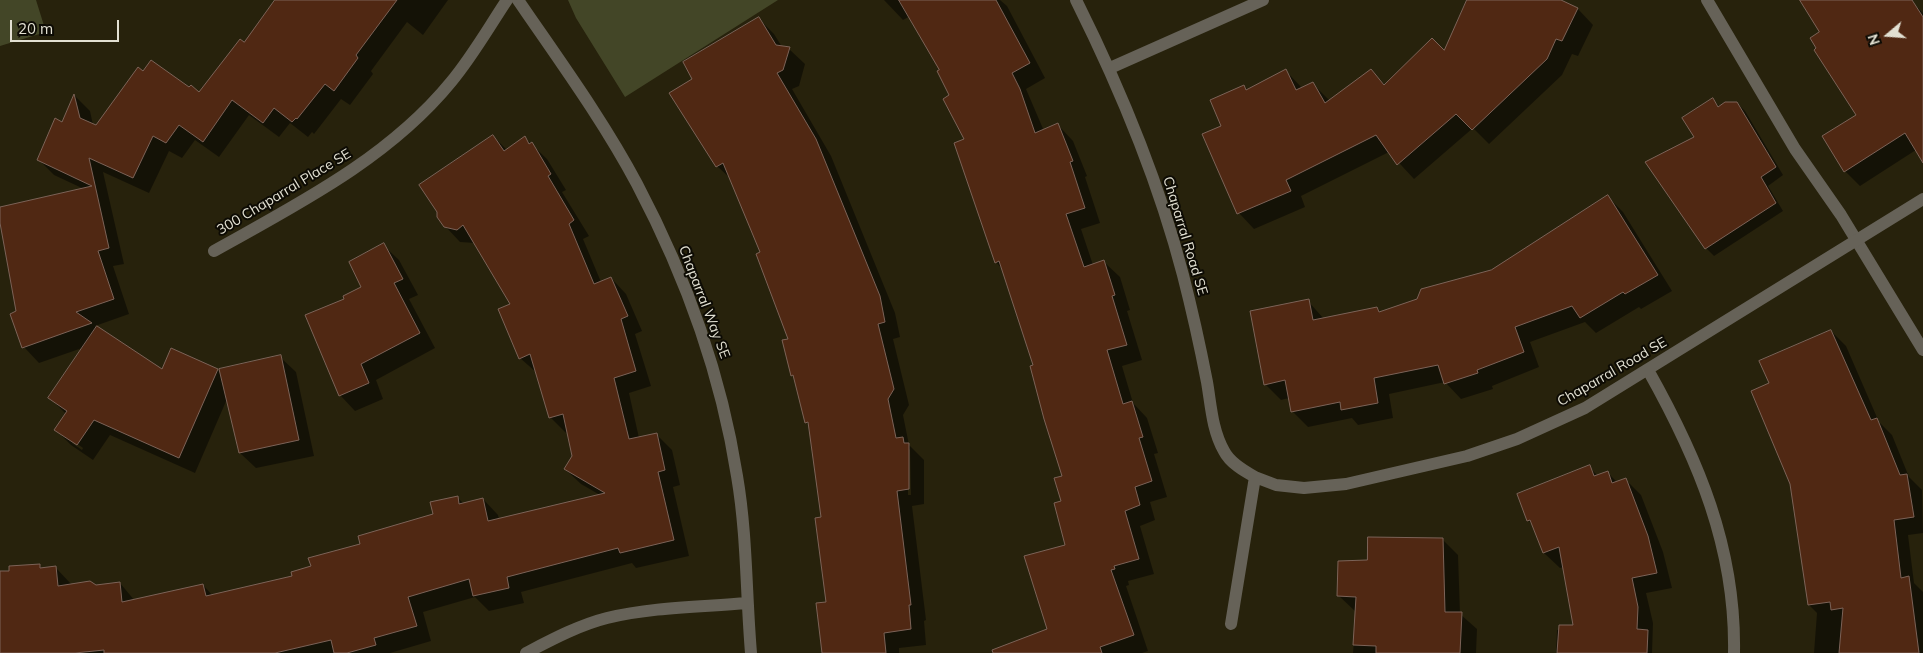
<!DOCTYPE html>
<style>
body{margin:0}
#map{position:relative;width:1923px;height:653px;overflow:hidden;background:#27220c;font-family:Mulish,sans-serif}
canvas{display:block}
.north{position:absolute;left:1863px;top:10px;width:50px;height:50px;-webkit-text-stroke:4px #0d0b04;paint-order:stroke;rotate:252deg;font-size:14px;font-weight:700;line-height:20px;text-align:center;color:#e2e0d2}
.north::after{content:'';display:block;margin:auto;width:18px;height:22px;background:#e2e0d2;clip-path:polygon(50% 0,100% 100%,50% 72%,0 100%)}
.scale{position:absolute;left:10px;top:20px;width:109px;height:22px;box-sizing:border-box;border:2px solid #e2e0d2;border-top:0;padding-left:6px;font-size:15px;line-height:18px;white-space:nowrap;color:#e2e0d2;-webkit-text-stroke:4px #0d0b04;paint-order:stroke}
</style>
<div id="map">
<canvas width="1923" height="653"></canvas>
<div class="north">N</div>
<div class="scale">20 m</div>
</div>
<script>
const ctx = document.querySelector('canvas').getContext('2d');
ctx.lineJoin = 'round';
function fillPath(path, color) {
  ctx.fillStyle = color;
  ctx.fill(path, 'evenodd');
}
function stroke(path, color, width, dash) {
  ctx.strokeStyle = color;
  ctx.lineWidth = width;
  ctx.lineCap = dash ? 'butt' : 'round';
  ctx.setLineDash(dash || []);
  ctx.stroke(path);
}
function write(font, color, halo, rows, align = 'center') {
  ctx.font = font + ' Mulish,sans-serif';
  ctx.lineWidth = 4;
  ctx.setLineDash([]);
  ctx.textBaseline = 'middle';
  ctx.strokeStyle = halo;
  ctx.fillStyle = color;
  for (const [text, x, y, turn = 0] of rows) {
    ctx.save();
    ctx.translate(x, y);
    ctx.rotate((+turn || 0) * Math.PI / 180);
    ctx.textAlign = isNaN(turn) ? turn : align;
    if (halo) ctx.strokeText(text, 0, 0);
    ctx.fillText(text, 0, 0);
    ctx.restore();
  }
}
fillPath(new Path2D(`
 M0 0H36L46 32 0 46Z
 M568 0H778L625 97 576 18Z`), '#434627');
fillPath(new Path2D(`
 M277 0H448L423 35 407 22 371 71 373 74 350 105 341 99 314 134 312 132 308 137 290 123 279 137 249 115 219 157 195 140 182 158 169 151 149 193 103 172 124 264 113 266 129 314 95 326 162 371 171 350 218 370 222 375 280 357 296 372 314 456 256 468 240 453 227 399 195 473 110 435 93 460 71 445 56 430 66 414 50 398 85 347 39 363 24 347 0 208 84 189 54 175 38 159 63 123 75 96 90 111 93 125 96 127 144 73 200 93 244 44ZM72 440 83 448 82 450 72 443Z
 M884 0H1000L1007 6 1045 78 1026 89 1044 131 1058 125 1073 141 1087 176 1085 177 1100 223 1081 229 1093 265 1104 262 1120 277 1130 310 1127 311 1142 360 1122 366 1133 403 1147 418 1158 453 1154 454 1167 497 1150 502 1155 520 1140 526 1154 574 1128 581 1129 585 1126 586 1148 651 1142 653H1047L1049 630 1067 546 1063 502 1064 477 1035 366 1003 270 996 262 966 140 951 96 941 71 910 16 903 20Z
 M1469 0H1558L1578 9 1593 25 1578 56 1572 54 1562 75 1489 144 1473 128 1414 179 1389 152 1301 196 1305 207 1254 229 1239 213 1204 135 1223 127 1244 86 1248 90 1286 71 1303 89 1313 84 1330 101 1371 70 1385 85 1444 53Z
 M1806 0H1896L1913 3 1923 13V152L1919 148 1860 186 1845 171 1824 137 1858 115 1817 48 1820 32Z
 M759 19 774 34 782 47 789 49 805 64 799 86 792 89 831 156 895 313 900 337 893 339 909 405 903 415 909 445 924 460V504L912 506 926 620 924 621 926 645 899 648V653H823L828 603 823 518 810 426 806 422 796 379 792 375 790 339 762 253 732 180 717 166 694 80ZM908 448 910 450 911 495H908Z
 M1713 100 1720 107 1737 103 1745 111 1783 175 1768 186 1783 211 1714 256 1706 248 1647 162 1696 137Z
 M493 136 507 150 525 138 547 159 566 190 562 192 589 236 583 239 601 282 611 278 626 294 642 331 635 334 651 386 629 393 639 438 656 434 672 450 680 485 673 487 689 556 636 568 632 563 521 592 524 603 489 611 475 597 423 612 431 641 390 653H0V573L39 565 43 569 56 568 72 585 96 586 120 583 135 601 203 585 213 596 294 577 361 545 434 515 457 497 464 504 483 499 498 515 499 520 600 495 581 484 565 469 574 456 568 432 566 433 550 417 537 373 520 358 512 304 475 243 460 242 445 226Z
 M1607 196 1623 212 1672 291 1641 309 1639 307 1596 333 1585 322 1530 342 1539 367 1492 386 1493 389 1461 399 1445 382 1389 394 1393 418 1358 425 1352 418 1308 427 1292 411 1289 398 1281 400 1265 384 1308 301 1324 319 1377 308 1381 312 1418 300 1491 271Z
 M383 245 399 260 418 295 409 299 435 348 376 380 383 399 355 411 340 395 346 300 363 288Z
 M1831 331 1846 346 1879 422 1892 435 1909 477 1922 490 1923 533 1908 535 1914 583 1923 592V653H1814L1817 613 1809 605 1791 484 1770 384Z
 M1589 467 1598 476 1607 472 1617 482 1625 479 1641 495 1663 552 1672 588 1646 593 1653 623 1652 653H1556L1557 630 1575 627 1564 567 1560 568 1544 553 1534 527 1528 520Z
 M1442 539 1458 555 1460 614 1477 629 1476 653H1353L1356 612 1339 596 1368 562Z`), '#0007');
const building = new Path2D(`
 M275 0H397L356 55 358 58 334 91 325 84 297 119 296 118 292 122 274 108 263 123 232 100 203 142 179 125 166 143 153 136 133 178 89 158 109 248 98 251 114 299 76 312 92 323 22 348 10 314 16 311 0 223V207L92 186 37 160 55 118 62 122 74 94 80 118 96 125 138 67 143 71 151 60 189 87 191 85 199 92 240 39 244 42Z
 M899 0H996L1030 63 1012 73 1020 89 1035 133 1058 123 1073 161 1070 162 1085 208 1066 214 1084 267 1104 260 1115 295 1112 296 1127 345 1107 350 1123 404 1132 401 1143 437 1139 438 1152 481 1135 487 1140 505 1125 511 1139 559 1114 566 1115 569 1111 570 1134 635 1100 647 1102 653H993L992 650 1047 629 1024 556 1065 545 1054 503 1061 501 1054 478 1062 476 1044 419 1030 366 1033 365 999 261 995 263 954 143 964 139 943 99 949 95 937 71 939 70Z
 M1467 0H1561L1578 8 1562 41 1556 39 1547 59 1472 130 1456 114 1397 165 1376 135 1286 180 1291 191 1237 214 1202 134 1221 126 1210 100 1244 85 1246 90 1286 69 1296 90 1313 82 1325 103 1371 69 1384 85 1432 38 1444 50Z
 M1800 0H1912L1923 17V163L1905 133 1844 172 1822 136 1856 115 1814 50 1816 48 1810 38 1819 32Z
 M759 17 776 45 790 47 783 70 777 73 816 139 880 296 885 322 878 324 894 389 888 399 896 438 903 437 904 443H909V489L897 491 911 605H909L911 629 884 633 886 653H822L816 603 826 602 815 518 821 517 808 422 805 423 793 375 791 376 782 340 788 339 756 254 760 252 723 163 716 167 669 93 692 79 683 62Z
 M1713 98 1718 107 1725 102H1737L1776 167 1761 177 1776 203 1705 249 1645 162 1694 137 1682 118Z
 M493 135 504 151 525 136 529 144 532 142 551 174 548 176 574 220 569 224 594 284 611 277 628 316 621 319 636 371 614 378 629 439 657 433 665 470 658 472 674 540 620 553 618 548 507 577 509 588 473 596 469 579 408 597 417 626 374 638 376 645 347 653H334L331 640 275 653H104V650L75 653H0V571H9V566L40 564V568L56 566 58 586 90 581 96 585 120 582 122 602 203 584 206 596 292 576 291 572 311 566 308 558 360 544 358 536 433 514 430 502 458 496 459 504 483 498 488 521 605 493 564 469 572 456 563 414 549 418 530 354 519 359 498 309 510 304 463 225 457 230 444 227 437 217V212L419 185Z
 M1608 195 1658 275 1625 294 1623 292 1580 318 1572 306 1515 327 1524 352 1477 370 1478 373 1444 384 1438 365 1374 378 1378 403 1341 410 1340 402 1291 412 1285 380 1264 385 1250 311 1309 299 1313 320 1377 307 1379 312 1417 299 1421 289 1491 270Z
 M384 243 403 279 394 283 420 333 361 364 369 383 339 396 305 315 344 299 343 296 361 287 349 262Z
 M97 326 162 369 171 348 218 369 179 458 94 420 77 445 54 430 67 411 48 398Z
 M1831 330 1871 420 1877 418 1900 475 1907 474 1914 517 1894 520 1901 578 1909 576 1919 653H1839L1843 608 1831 610 1830 602 1808 605 1790 484 1751 391 1769 383 1759 361Z
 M281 355 299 440 239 453 219 369Z
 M1590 465 1594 476 1608 471 1612 483 1626 478 1648 536 1657 573 1632 578 1638 607 1637 629 1648 630 1647 653H1557L1559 625H1573L1559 547 1543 553 1530 520 1527 521 1517 494Z
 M1368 537 1443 538 1445 612H1462L1460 653H1376V646L1353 645 1356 597 1337 596 1338 561 1367 560Z`);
fillPath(building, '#502813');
stroke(building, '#7c6358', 1);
stroke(new Path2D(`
 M1707 0 1795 149 1841 215 1923 350`), '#666258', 12);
stroke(new Path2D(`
 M518 0C559 60 603 120 637 184 685 275 721 374 737 476 747 534 746 594 751 653
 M1076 0C1120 88 1158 179 1183 275 1192 310 1200 346 1207 382 1211 405 1212 430 1224 451 1230 463 1244 471 1255 477L1231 624
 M1110 68 1263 0
 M214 251C298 204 389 158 451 82 472 57 489 27 507 0
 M1648 370C1698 459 1736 548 1734 653
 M1255 477 1276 485 1304 488 1346 484 1467 456 1517 439 1585 408 1923 199
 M526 653C551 640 579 625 607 618 652 607 701 607 747 603`), '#666258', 12);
write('14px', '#e2e0d2', '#0d0b04', [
 ["300 Chaparral Place SE",284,192,-31],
 ["Chaparral Road SE",1185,236,73],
 ["Chaparral Way SE",704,302,69],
 ["Chaparral Road SE",1612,372,-30]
]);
</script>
